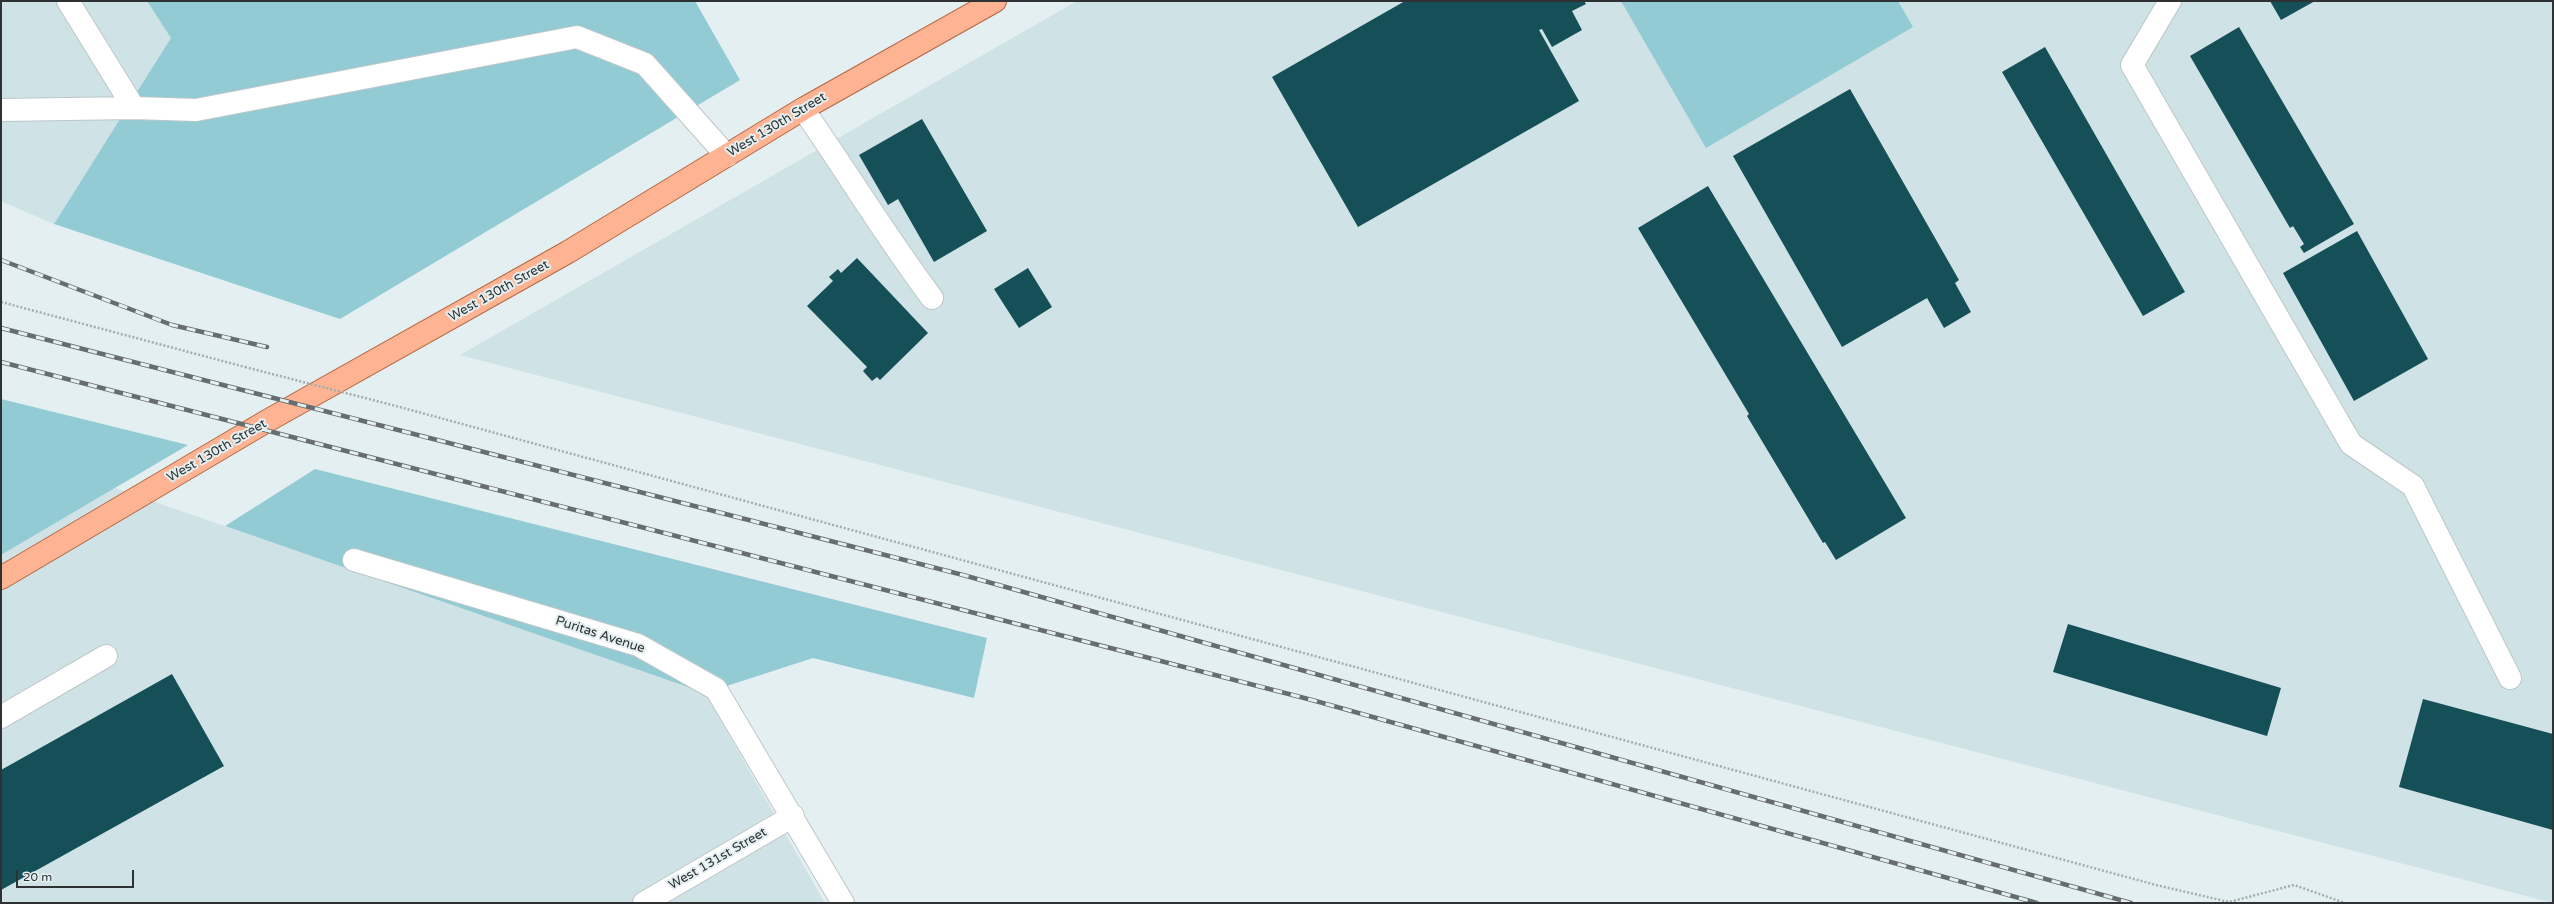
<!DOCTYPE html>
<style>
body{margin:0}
#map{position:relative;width:2554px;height:904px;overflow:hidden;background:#e4eff1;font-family:"Varela Round",sans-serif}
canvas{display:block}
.frame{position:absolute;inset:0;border:2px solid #2e3232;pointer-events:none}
.scale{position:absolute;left:16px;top:870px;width:118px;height:18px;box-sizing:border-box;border:2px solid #2e3232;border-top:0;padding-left:5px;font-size:12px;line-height:14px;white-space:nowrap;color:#2e3232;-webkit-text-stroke:3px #e4eff1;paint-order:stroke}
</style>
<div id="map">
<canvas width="2554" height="904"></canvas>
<div class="frame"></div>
<div class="scale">20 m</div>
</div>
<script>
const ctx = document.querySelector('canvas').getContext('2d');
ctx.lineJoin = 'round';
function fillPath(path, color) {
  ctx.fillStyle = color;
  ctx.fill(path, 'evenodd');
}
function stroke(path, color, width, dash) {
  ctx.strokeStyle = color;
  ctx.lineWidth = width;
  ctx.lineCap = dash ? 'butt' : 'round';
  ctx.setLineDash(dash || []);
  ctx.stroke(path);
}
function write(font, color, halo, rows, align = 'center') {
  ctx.font = font + ' "Varela Round",sans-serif';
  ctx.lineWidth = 4;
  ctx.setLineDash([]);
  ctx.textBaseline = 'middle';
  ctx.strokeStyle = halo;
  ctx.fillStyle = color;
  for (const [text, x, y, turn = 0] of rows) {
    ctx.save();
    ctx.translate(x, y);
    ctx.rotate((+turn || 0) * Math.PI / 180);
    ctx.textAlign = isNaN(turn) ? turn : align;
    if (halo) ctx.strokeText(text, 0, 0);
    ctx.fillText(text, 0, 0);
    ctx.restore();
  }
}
fillPath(new Path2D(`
 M1 1H147L172 38 54 224 1 201Z
 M1077 1H2553V903L460 355Z
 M115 488 705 693 825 903H1V555Z`), '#cfe2e5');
fillPath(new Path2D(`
 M147 1H695L740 80 340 319 54 224 171 38Z
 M1621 1H1898L1913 27 1706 148Z
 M1 399 188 445 1 555Z
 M315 469 987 638 974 698 813 658 705 693 225 526Z`), '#93cbd4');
fillPath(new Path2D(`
 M1405 1H1584L1586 4 1572 11 1582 30 1552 47 1542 29 1539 30 1579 101 1358 227 1272 77Z
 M2270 1H2315L2281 20Z
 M2239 27 2354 224 2304 253 2300 247 2304 244 2293 226 2290 228 2190 56Z
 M2045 47 2185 292 2143 316 2002 72Z
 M1850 89 1959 280 1955 283 1971 312 1944 328 1927 298 1842 347 1733 156Z
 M922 119 987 231 934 262 898 199 888 205 859 155Z
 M1708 186 1906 518 1836 560 1825 542 1823 543 1747 416 1749 414 1638 228Z
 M2357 231 2428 359 2354 401 2283 273Z
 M857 258 928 333 880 380 877 377 872 381 863 371 867 367 807 306 833 281 829 277 838 269 841 273Z
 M1028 268 1052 307 1019 328 994 289Z
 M2068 624 2281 688 2267 736 2053 672Z
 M172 674 224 766 1 890V770Z
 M2423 699 2553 734V830L2399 787Z`), '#154f57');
const minor = new Path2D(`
 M68 1 134 108 196 110 577 37 645 64 727 156
 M2170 1 2132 65 2351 444 2413 486 2510 678
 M803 109C847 172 886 237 932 298
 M1 110 134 108
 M354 560 638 645 716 689 843 903
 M1 717 106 656
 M644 903 793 816`);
const major = new Path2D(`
 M1 578 267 421 568 252 803 109 995 1`);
stroke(minor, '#bdc7c9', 24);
stroke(major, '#b56541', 24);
stroke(new Path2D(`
 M1 302 245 367
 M396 406 2156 885 2229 902 2294 885 2345 903`), '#a4adae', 2.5, [2, 2]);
stroke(minor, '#fff', 22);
stroke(major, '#feb392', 22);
const rail = new Path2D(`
 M1 260 172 325 267 347
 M1 328 963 575 2131 903
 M1 362 1312 700 2037 903`);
stroke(rail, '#676d6e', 4.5);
stroke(rail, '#e4eff1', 3, [9]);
stroke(new Path2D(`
 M245 367 396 406`), '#a4adae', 2.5, [2, 2]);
write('13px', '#2e3232', '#e4eff1', [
 ["West 130th Street",777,125,-31],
 ["West 130th Street",499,291,-29],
 ["West 130th Street",217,451,-30],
 ["Puritas Avenue",600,635,18],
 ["West 131st Street",718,859,-30]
]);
</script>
